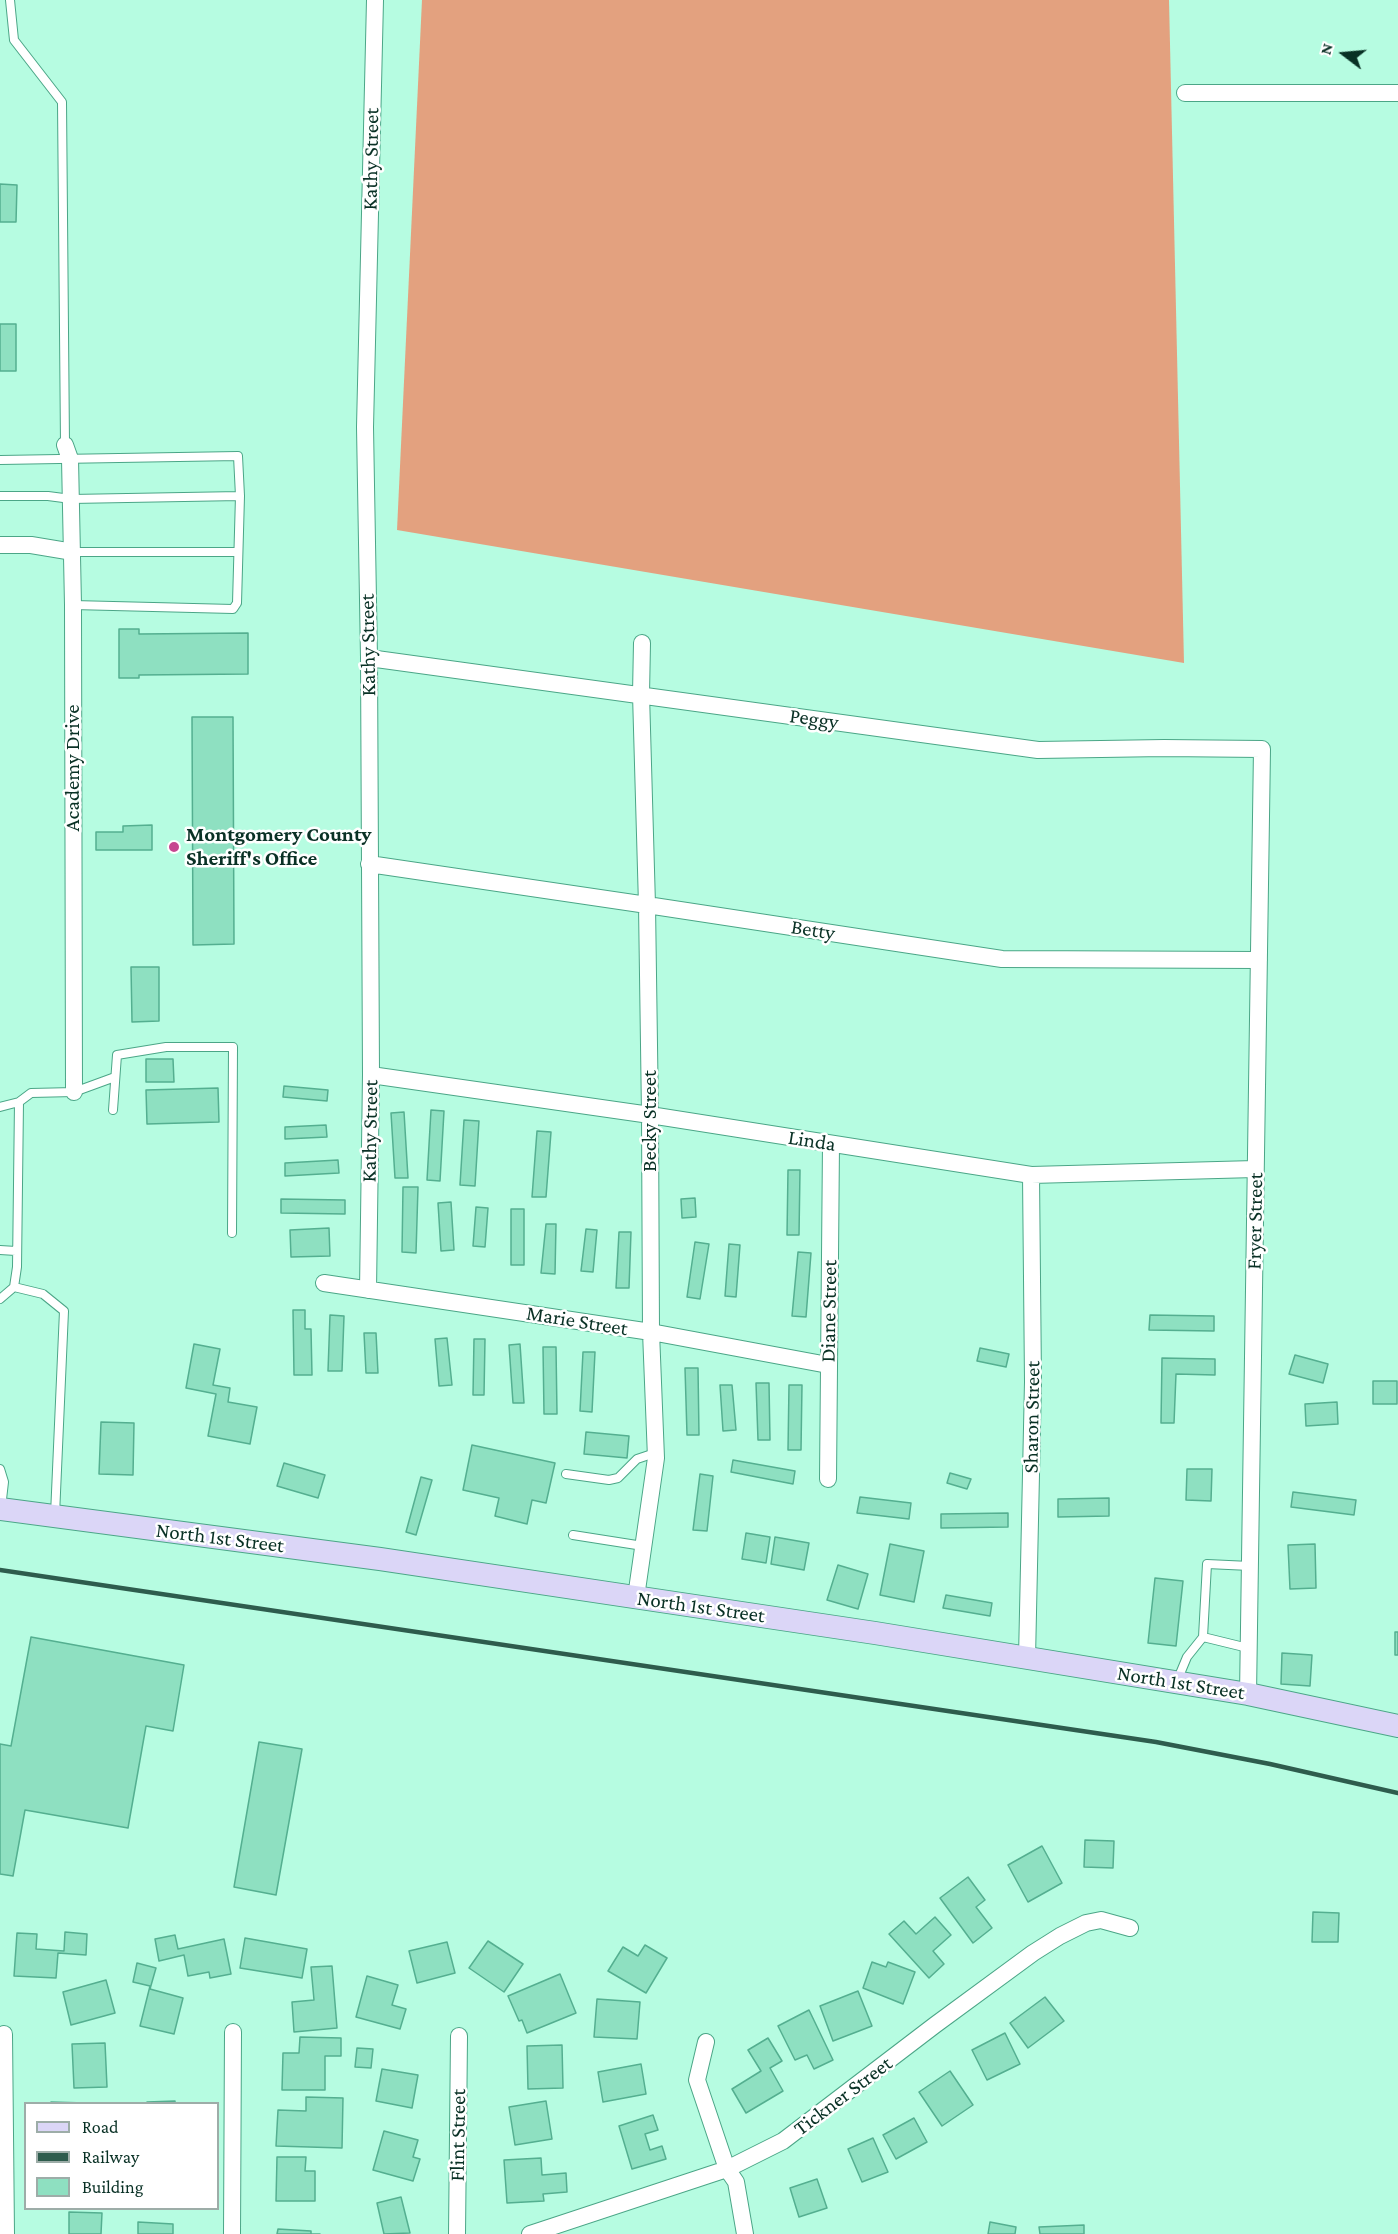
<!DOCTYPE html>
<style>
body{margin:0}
#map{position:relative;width:1398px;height:2234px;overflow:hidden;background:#b6fce1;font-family:"Crimson Pro",serif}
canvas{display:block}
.legend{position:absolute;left:24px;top:2102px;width:195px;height:108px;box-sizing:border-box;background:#fff;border:2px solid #9dada8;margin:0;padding:8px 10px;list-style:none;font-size:18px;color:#093125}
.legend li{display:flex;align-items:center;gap:12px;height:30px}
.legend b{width:30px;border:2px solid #9dada8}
.north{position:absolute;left:1314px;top:24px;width:60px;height:60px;-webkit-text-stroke:4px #fff;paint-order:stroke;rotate:286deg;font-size:16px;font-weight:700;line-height:24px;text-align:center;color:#093125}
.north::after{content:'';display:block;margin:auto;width:21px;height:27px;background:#093125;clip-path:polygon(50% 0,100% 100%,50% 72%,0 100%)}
</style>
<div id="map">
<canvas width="1398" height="2234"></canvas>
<ul class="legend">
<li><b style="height:8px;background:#dbd6f7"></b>Road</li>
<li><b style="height:8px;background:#2e5c4d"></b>Railway</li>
<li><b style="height:16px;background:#8ee0c1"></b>Building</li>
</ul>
<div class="north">N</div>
</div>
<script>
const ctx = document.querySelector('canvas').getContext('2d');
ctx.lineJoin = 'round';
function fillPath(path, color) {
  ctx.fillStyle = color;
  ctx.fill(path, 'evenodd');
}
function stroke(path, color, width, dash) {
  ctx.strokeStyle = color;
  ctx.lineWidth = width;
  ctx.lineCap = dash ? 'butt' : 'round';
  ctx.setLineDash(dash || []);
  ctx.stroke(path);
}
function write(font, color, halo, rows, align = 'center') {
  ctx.font = font + ' "Crimson Pro",serif';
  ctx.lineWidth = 5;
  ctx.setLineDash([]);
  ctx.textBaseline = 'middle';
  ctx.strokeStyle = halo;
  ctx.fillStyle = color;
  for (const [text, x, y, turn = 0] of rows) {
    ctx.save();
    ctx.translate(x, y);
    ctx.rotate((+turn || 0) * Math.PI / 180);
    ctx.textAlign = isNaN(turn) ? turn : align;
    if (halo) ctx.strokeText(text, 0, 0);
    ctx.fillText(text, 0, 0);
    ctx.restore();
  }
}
fillPath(new Path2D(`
 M422 0H1169L1184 663 397 530Z`), '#e3a17f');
const building = new Path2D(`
 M0 184 17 185 16 222H0Z
 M0 324H16V371H0Z
 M119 629H139V634L248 633V674L139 675V678H119Z
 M192 717H233L234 944 193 945Z
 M152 825V850H96V832H123V826Z
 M131 967H159V1021L132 1022Z
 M146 1059H173L174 1082H146Z
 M284 1086 328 1090 327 1101 283 1097Z
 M218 1088 219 1122 147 1124 146 1090Z
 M431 1110 444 1111 440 1181 427 1180Z
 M404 1112 408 1178H395L391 1113Z
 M464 1120 479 1121 475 1186 460 1185Z
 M326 1125 327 1137 285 1139V1127Z
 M537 1131 551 1132 546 1197H532Z
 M338 1160 339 1173 285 1176V1163Z
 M788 1170H800L799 1235H787Z
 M403 1187H418L416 1253 402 1252Z
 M695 1198 696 1217 682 1218 681 1199Z
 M281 1199 345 1200V1214L281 1213Z
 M451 1202 454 1250 441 1251 438 1203Z
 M476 1207 488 1208 485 1247 473 1246Z
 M511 1209H524V1265H511Z
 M546 1224H556L555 1274 541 1273Z
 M329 1228 330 1256 291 1257 290 1230Z
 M586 1229 597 1230 593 1272 581 1271Z
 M619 1232H631L629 1288H616Z
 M695 1242 709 1244 700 1299 687 1297Z
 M729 1244 740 1245 736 1297 725 1296Z
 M798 1252 811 1253 806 1317 792 1316Z
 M293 1310H305V1329H311L312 1375H294Z
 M330 1315 344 1316 342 1371H328Z
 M1150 1315 1214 1316V1331L1149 1330Z
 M364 1333H376L378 1373H366Z
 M447 1338 452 1385 439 1386 435 1339Z
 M474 1339H485L484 1395H473Z
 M194 1344 220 1349 213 1385 230 1388 228 1402 257 1407 250 1444 208 1436 216 1394 186 1388Z
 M520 1344 524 1403H513L509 1345Z
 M543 1347H556L557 1414H544Z
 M980 1348 1009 1354 1006 1367 977 1361Z
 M583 1352H595L592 1412 580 1411Z
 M1295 1355 1328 1364 1323 1383 1289 1374Z
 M1162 1358 1215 1359V1375L1176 1374 1174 1423H1161Z
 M685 1368H698L699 1435H687Z
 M1373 1381H1397V1404H1373Z
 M756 1383H769L770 1440H758Z
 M720 1385H732L736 1430 723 1431Z
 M789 1385H802L801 1450H788Z
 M1337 1402 1338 1424 1306 1426 1305 1404Z
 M101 1422 134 1423 133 1475 99 1474Z
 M586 1432 629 1436 627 1458 584 1454Z
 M472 1445 555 1463 546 1503 532 1500 527 1524 495 1516 499 1498 463 1490Z
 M733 1460 795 1471 793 1484 731 1472Z
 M284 1463 325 1475 318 1498 277 1486Z
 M1187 1469H1212L1211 1501 1186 1500Z
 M950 1473 971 1479 967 1489 947 1483Z
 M700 1474 713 1476 707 1531 693 1530Z
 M421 1477 432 1480 416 1535 406 1532Z
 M1293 1492 1356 1500 1354 1515 1291 1507Z
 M860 1497 911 1503 909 1519 857 1513Z
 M1109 1498V1516L1058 1517V1499Z
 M1008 1513V1527L941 1528V1514Z
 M746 1533 770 1537 766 1563 742 1559Z
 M775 1537 809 1543 804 1570 771 1564Z
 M890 1544 924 1551 914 1602 880 1595Z
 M1315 1544 1316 1588 1290 1589 1288 1545Z
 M838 1565 868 1574 858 1609 827 1600Z
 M1155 1578 1183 1581 1176 1646 1148 1643Z
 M946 1595 992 1603 990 1616 943 1608Z
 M1395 1632H1398V1655H1395Z
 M31 1637 184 1665 173 1731 146 1726 128 1828 25 1810 13 1876 0 1874V1744L11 1746Z
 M1282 1653 1312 1655 1310 1686 1281 1684Z
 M259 1742 302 1749 276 1895 234 1887Z
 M1085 1840 1114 1841 1113 1868 1084 1867Z
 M1042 1846 1062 1883 1028 1902 1008 1865Z
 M968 1877 985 1900 976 1907 992 1928 973 1943 940 1898Z
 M1313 1912 1339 1913 1338 1942H1312Z
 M935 1917 951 1935 933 1951 944 1964 929 1978 889 1934 904 1921 916 1934Z
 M65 1932 87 1934 86 1955 58 1953 56 1978 14 1976 17 1933 37 1934 36 1949 64 1951Z
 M175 1935 178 1949 224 1939 231 1974 210 1978 209 1972 188 1976 184 1955 159 1961 155 1939Z
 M245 1938 307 1949 302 1978 240 1968Z
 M488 1941 523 1964 504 1992 469 1968Z
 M447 1942 455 1973 417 1983 409 1951Z
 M645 1945 667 1958 646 1993 608 1971 623 1947 638 1956Z
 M872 1962 886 1967 888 1962 915 1972 903 2004 863 1988Z
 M137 1963 156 1968 150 1989 183 1998 174 2034 140 2026 150 1986 133 1982Z
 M332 1966 337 2028 294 2032 292 2002 314 2000 311 1967Z
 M560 1974 576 2013 527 2033 522 2020 519 2021 508 1996Z
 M367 1976 398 1985 392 2005 406 2009 400 2029 356 2017Z
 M106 1980 115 2013 71 2025 63 1992Z
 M858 1991 872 2026 833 2041 820 2006Z
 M1045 1997 1064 2021 1028 2048 1010 2023Z
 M597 1999 640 2002 637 2039 594 2037Z
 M809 2010 833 2060 814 2069 807 2055 795 2060 778 2026Z
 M1005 2033 1020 2064 987 2080 972 2050Z
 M300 2037 341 2038V2056H325V2090H282L283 2053H299Z
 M768 2038 782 2061 770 2068 783 2091 746 2113 732 2089 761 2071 748 2050Z
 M105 2043 107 2087 74 2088 72 2044Z
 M562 2045 563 2088 528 2089 527 2046Z
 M357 2048 373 2049 371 2068 355 2067Z
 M641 2064 646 2094 603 2102 598 2072Z
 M382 2069 418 2075 412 2108 376 2101Z
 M950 2071 973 2105 942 2126 919 2092Z
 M306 2097 343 2098 342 2148 276 2146 278 2110 306 2111Z
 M175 2101V2104H147V2102Z
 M546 2101 552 2139 515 2145 509 2107Z
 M51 2102 85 2103V2104H51Z
 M653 2115 658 2130 645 2134 650 2150 662 2146 666 2159 632 2169 619 2126Z
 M914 2118 927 2142 896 2159 883 2135Z
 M384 2131 418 2140 413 2157 420 2159 413 2181 373 2170Z
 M873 2138 888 2172 862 2182 848 2149Z
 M277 2157H306L305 2171H315V2201H276Z
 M541 2158 542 2175 566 2173 567 2192 543 2194 544 2201 507 2203 504 2160Z
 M817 2179 827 2208 799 2217 790 2188Z
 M401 2197 410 2233 384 2234 377 2203Z
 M69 2212 102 2213 101 2234H69Z
 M138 2222 173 2224V2234H138Z
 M990 2222 1016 2227 1015 2234H988Z
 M1084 2225V2234H1040L1039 2227Z
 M278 2229 311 2231V2234H320H277Z`);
fillPath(building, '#8ee0c1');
stroke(building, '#54af90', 1.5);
const lane = new Path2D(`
 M10 0 14 40 62 102 65 445
 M0 460 238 456 240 496 237 603 233 609 73 605
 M0 496H48L71 499 240 496
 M73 552H238
 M0 1107 19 1102 31 1093 74 1092 115 1077
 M113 1110 117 1055 166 1047H233L232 1233
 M0 1250 16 1251
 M14 1287 17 1267 19 1102
 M0 1299 14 1287 43 1294 64 1311 55 1515
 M0 1469 4 1482 1 1508
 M566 1474 609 1480 618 1478 637 1459 655 1453
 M573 1535 643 1546
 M1203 1637 1248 1648
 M1177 1681 1187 1657 1203 1637 1207 1564 1250 1566`);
const street = new Path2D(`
 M1185 93H1398
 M65 445 70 459 73 605 74 1092
 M0 545H31L73 552
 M369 658 1038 750 1164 748 1262 749 1248 1694
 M369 864 647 905 1002 959 1259 960
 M371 1075 650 1115 1031 1175 1255 1169
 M324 1283 651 1332 828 1365
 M368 1290 371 1075 369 658 365 427 375 0
 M828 1479 831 1144
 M636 1597 656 1458 651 1332 650 1115 647 905 641 694 642 643
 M1027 1658 1033 1382 1031 1175
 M4 2034 6 2234
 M706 2042 697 2080 727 2169 736 2182 745 2234
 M232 2234 233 2032
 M457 2234 459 2036
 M530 2234 727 2169 783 2141 935 2025 1033 1953 1060 1936 1086 1923 1101 1920 1130 1928`);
const secondary = new Path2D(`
 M0 1509 380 1559 875 1633 1248 1694 1398 1726`);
stroke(lane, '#4ba687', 10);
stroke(street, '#4ba687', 18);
stroke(secondary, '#4ba687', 24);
stroke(lane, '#fff', 8);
stroke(street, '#fff', 16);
stroke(secondary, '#dbd6f7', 22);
stroke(new Path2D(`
 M0 1570 1156 1742 1270 1764 1398 1793`), '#2e5c4d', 4.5);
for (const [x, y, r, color] of [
 [174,847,6,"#c64690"]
]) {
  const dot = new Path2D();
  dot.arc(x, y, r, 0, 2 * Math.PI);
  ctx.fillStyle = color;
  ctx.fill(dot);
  stroke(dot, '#fff', 2);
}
write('21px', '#093125', '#fff', [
 ["Kathy Street",371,159,-89],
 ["Kathy Street",368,645,-91],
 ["Peggy",814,719,8],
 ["Academy Drive",73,768,-90],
 ["Betty",813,930,9],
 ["Becky Street",650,1121,-90],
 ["Kathy Street",370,1131,-89],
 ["Linda",812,1141,9],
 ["Fryer Street",1255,1221,-89],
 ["Diane Street",829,1311,-89],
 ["Marie Street",577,1321,9],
 ["Sharon Street",1032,1417,-89],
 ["North 1st Street",220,1538,7],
 ["North 1st Street",701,1607,8],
 ["North 1st Street",1181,1683,9],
 ["Tickner Street",843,2096,-37],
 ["Flint Street",458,2135,-89]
]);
write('bold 21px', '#093125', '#fff', [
 ["Montgomery County",186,835],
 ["Sheriff's Office",186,859]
], 'left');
</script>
